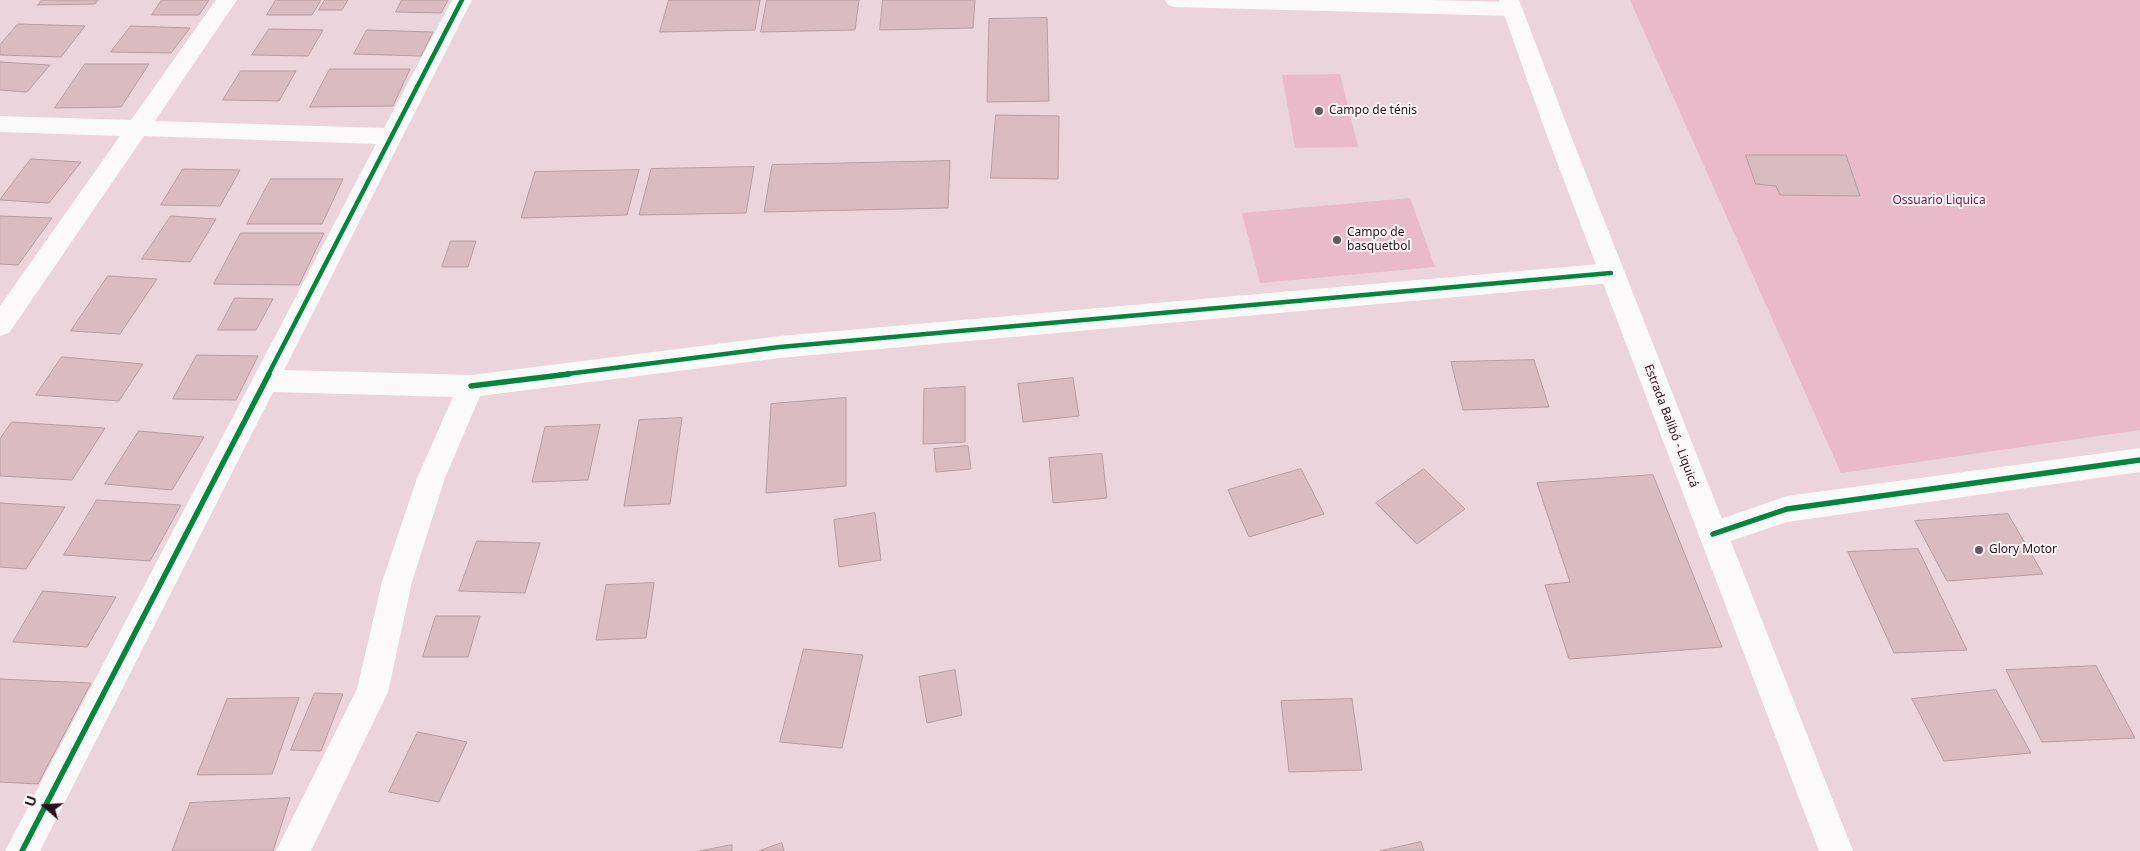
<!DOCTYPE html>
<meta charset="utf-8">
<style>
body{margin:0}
#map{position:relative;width:2140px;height:851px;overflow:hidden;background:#ecd4dc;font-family:"Noto Sans",sans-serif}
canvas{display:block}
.north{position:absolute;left:20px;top:781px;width:50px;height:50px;-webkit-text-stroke:4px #fff7f9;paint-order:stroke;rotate:289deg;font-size:14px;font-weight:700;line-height:20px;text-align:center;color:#2a111b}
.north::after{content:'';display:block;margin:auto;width:18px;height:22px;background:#2a111b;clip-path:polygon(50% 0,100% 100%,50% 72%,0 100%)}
</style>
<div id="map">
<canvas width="2140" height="851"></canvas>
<div class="north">U</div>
</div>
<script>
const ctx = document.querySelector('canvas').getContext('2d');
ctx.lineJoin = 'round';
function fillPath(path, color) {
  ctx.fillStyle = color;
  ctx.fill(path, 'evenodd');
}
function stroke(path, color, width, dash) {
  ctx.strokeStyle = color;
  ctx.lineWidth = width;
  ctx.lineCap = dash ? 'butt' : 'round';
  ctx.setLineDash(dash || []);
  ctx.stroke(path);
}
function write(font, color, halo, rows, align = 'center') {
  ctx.font = font + ' "Noto Sans",sans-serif';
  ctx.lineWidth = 4;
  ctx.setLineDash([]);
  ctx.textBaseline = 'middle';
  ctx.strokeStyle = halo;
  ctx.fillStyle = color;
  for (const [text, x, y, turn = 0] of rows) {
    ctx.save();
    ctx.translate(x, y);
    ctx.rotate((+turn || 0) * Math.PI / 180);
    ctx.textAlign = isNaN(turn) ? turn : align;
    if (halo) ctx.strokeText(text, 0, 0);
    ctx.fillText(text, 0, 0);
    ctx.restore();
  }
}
fillPath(new Path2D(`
 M1630 0H2140V430L1841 473Z
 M1340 74 1358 147 1295 148 1282 75Z
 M1410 198 1435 267 1260 283 1242 213Z`), '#e8baca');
const building = new Path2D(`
 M42 0H98L95 4 38 5Z
 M162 0H209L199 15H152Z
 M276 0H321L312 15H267Z
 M325 0H348L342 10H319Z
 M402 0H448L441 13 396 12Z
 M669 0H760L755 30 660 32Z
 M767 0H859L855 30 761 32Z
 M883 0H975L973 28 880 30Z
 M1047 18 1049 101 987 102 989 19Z
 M18 24 85 26 61 57 0 55V45Z
 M131 26 190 28 171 53 111 52Z
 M269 29 323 30 308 56 252 55Z
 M367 30 433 32 421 56 354 54Z
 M0 62 50 65 27 92 0 90Z
 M85 64H149L121 107 55 108Z
 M330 69H410L393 106 310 107Z
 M241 71H296L279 101 223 100Z
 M996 115 1059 116 1058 179 991 178Z
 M1746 155H1846L1860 196 1780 195 1776 186 1756 184Z
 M31 159 81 162 49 203 0 200Z
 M950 161 948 208 764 212 772 165Z
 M754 167 746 213 639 215 651 169Z
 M183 169 240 170 220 206 161 205Z
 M639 170 627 215 521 218 535 172Z
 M271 179H343L322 224H247Z
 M0 216 52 218 18 265 0 264Z
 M171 216 216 219 190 262 142 259Z
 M241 233H324L299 285 214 284Z
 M451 241H476L468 267H442Z
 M108 276 157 279 120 334 71 331Z
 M235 298 273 299 256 330H218Z
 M197 355 258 356 236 400 173 399Z
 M62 357 143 364 119 401 36 395Z
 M1534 360 1549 407 1463 410 1451 362Z
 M1073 378 1079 416 1023 422 1018 384Z
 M965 387V442L923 444 924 389Z
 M846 398V486L766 493 771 404Z
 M682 418 670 504 624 506 639 420Z
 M12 422 105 428 72 480 0 476V439Z
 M600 425 588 480 532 482 545 427Z
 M139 431 204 437 172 490 105 484Z
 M968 446 971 469 936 472 934 449Z
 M1102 454 1107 498 1053 503 1049 458Z
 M1301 469 1324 514 1249 537 1228 490Z
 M1424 469 1465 509 1417 544 1376 503Z
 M1653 475 1722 647 1569 659 1545 585 1570 582 1537 483Z
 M97 500 181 505 150 561 64 555Z
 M0 503 65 507 26 569 0 567Z
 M875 513 881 560 839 567 834 520Z
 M2008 514 2043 574 1947 581 1915 521Z
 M477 541 540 543 525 593 459 591Z
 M1918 549 1967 650 1894 653 1848 552Z
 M654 583 646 638 596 640 606 585Z
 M43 591 116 597 87 647 13 642Z
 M436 616H480L468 657H423Z
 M804 649 863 655 842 748 780 742Z
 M2096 666 2135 738 2042 742 2006 670Z
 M955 670 962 715 927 723 919 677Z
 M0 679 91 683 38 784 0 782Z
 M1996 690 2031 753 1944 761 1912 699Z
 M315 693 343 694 321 751 291 750Z
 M299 698 272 774 197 775 227 699Z
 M1352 699 1362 770 1289 772 1281 701Z
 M418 732 467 742 439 802 389 792Z
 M290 798 273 851H172L190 803Z
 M1421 842 1424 851H1380Z
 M782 843 784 851H759Z
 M732 845V851H700Z`);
fillPath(building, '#d8bcc1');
stroke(building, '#b59da2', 1);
fillPath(new Path2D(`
 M216 0H237L155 121 384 128 452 0H472L284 370 471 375 780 336 1611 263 1620 266 1624 273 1620 280 1611 283 780 358 480 396 445 478 412 582 388 692 311 851H276L357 689 382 582 417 478 453 397 273 392 40 851H5L376 144 144 136 9 333 0 336V306L120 136 0 132V116L131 120Z
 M1165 0H1429L1512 2 1519 4 1523 9 1519 14 1512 16 1175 7 1168 5Z
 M2140 448V472L1787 522 1713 547 1703 543 1698 534 1703 525 1787 496Z`), '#fcf9fa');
fillPath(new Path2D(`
 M1499 0H1519L1571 136 1853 851H1819L1547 136Z`), '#fcf9fa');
stroke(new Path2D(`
 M268 375 462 0
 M559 375 780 347 1611 273`), '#00873e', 4.5);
stroke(new Path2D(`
 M471 386 569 374
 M1713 534 1787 509 2140 460
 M22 851 269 374`), '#00873e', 5.5);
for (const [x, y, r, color] of [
 [1319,111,5,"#6e555f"],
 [1337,240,5,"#6e555f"],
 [1979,550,5,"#6e555f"]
]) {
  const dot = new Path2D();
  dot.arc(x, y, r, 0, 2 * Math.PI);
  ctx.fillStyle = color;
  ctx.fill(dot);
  stroke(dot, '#fff7f9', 2);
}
write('12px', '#2a111b', '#fff7f9', [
 ["Campo de ténis",1329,111],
 ["Campo de",1347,233],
 ["basquetbol",1347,247],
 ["Glory Motor",1989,550]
], 'left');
write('12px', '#6e1340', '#fff7f9', [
 ["Ossuario Liquica",1939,201]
]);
write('12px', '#2a111b', '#fff7f9', [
 ["Estrada Balibó - Liquicá",1671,426,69]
]);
</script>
